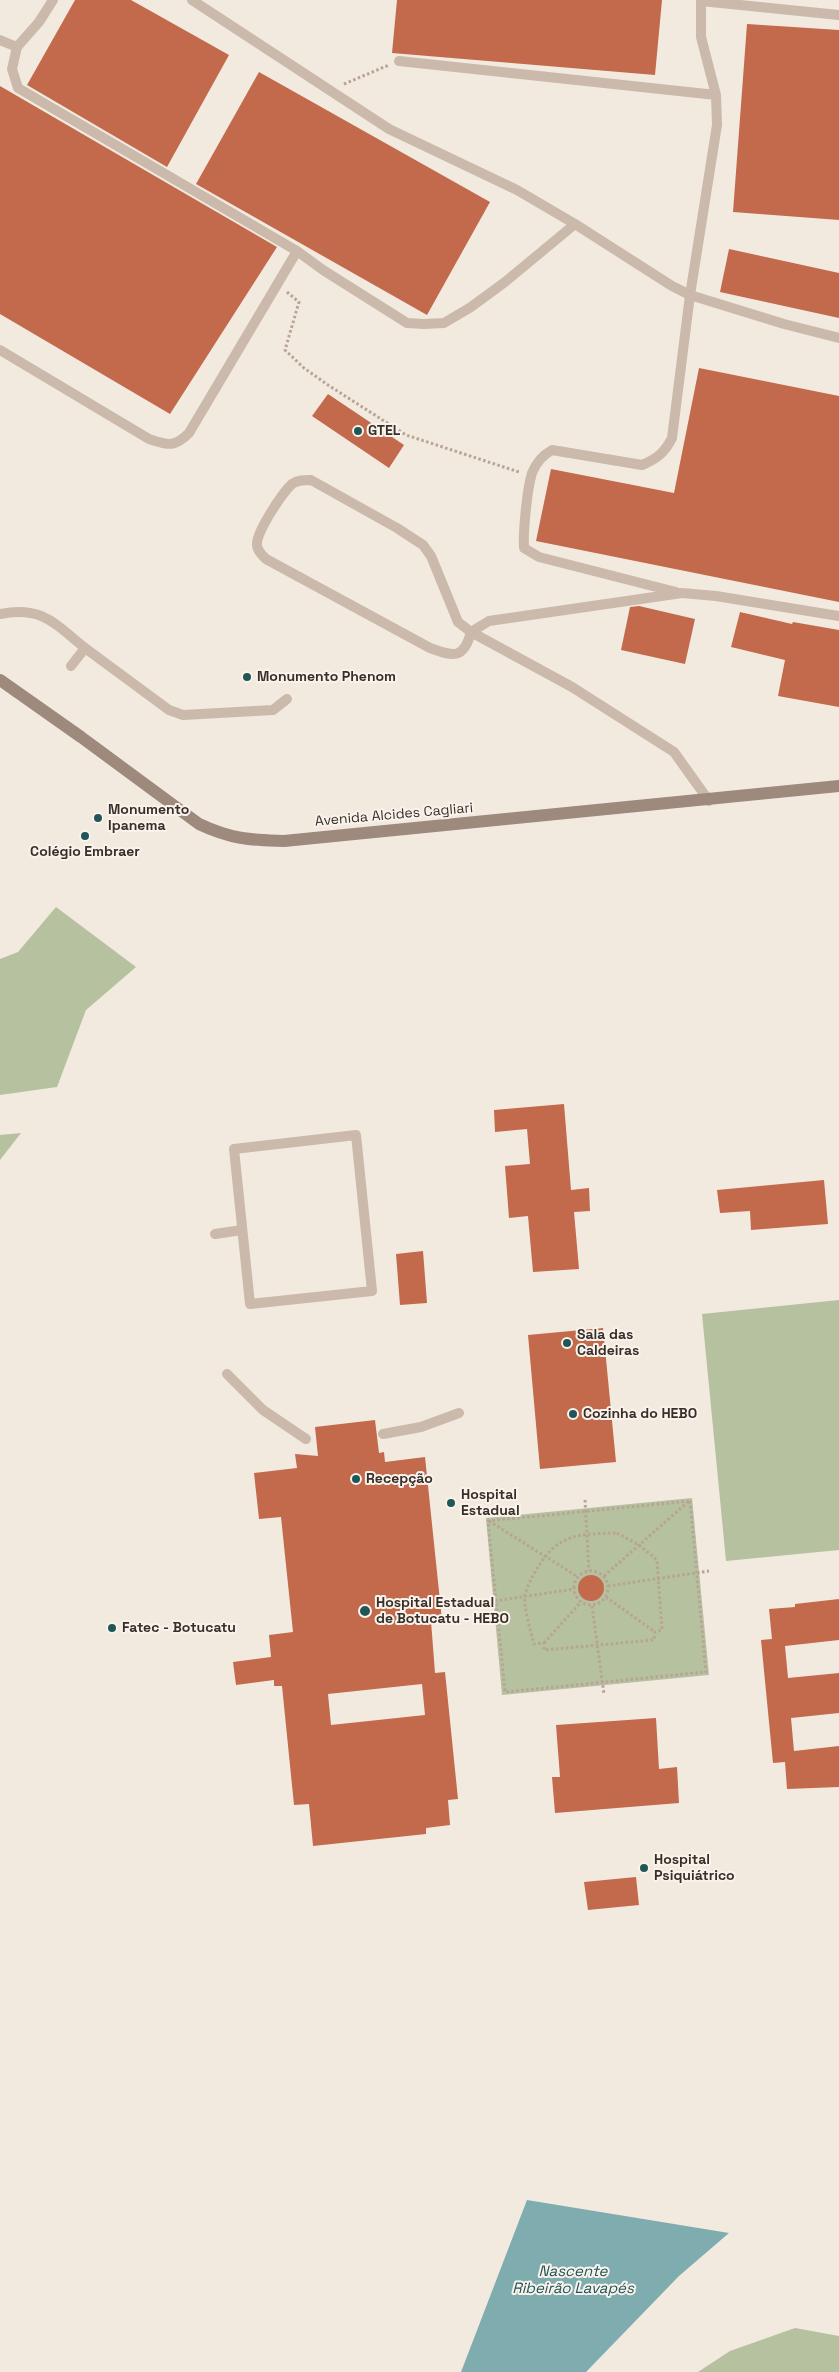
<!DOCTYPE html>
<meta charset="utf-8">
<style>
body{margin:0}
canvas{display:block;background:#f2e9df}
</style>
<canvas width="839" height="2372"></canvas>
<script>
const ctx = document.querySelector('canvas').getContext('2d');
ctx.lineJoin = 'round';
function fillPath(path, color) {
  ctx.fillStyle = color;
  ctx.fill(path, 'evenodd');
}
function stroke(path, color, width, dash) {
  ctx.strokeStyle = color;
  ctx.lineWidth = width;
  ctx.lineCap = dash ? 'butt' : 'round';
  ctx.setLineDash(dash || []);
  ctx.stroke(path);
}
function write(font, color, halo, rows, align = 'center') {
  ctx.font = font + ' "Space Grotesk",sans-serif';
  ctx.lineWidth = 4;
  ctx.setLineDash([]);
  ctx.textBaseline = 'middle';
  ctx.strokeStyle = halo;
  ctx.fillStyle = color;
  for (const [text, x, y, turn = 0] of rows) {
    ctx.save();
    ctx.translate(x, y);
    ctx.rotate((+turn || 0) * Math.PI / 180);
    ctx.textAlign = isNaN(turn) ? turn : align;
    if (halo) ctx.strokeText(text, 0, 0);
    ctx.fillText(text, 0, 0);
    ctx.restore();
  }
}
fillPath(new Path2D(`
 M56 907 136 967 86 1010 57 1087 0 1095V959L18 952Z
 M21 1133 0 1160V1135Z
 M839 1300V1550L726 1561 702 1314Z
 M692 1498 709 1675 502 1695 486 1518Z
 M795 2328 839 2336V2372H698L730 2351Z`), '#b6c19f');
fillPath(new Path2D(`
 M527 2200 729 2233 679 2276 586 2372H461Z`), '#7fadaf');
fillPath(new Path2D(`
 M75 0H131L229 55 167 167 27 85Z
 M397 0H662L655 75 392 53Z
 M747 24 839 30V220L733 212Z
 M259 72 490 202 427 315 196 184Z
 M0 86 277 247 170 414 0 314Z
 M729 249 839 273V318L720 292Z
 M699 368 839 396V602L536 541 551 469 674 493Z
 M328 394 404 445 389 468 312 416Z
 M639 606 695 619 685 664 621 650 630 607Z
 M740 612 792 624 793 622 839 630V707L778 696 785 660 731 647Z
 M564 1104 571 1190 589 1188 590 1211 574 1212 579 1269 533 1272 528 1216 509 1218 505 1166 530 1164 527 1129 495 1132 494 1110Z
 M824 1180 828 1224 751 1230 750 1211 720 1213 717 1190Z
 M423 1251 427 1303 400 1305 396 1254Z
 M603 1328 616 1462 540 1469 528 1335Z
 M375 1420 379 1453 384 1452 385 1462 425 1457 442 1620 431 1621 435 1673 445 1672 458 1799 448 1800 450 1825 426 1828V1834L313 1846 309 1804 294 1805 282 1686H274V1680L236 1685 233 1662 271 1657 269 1635 293 1632 281 1517 259 1519 254 1473 297 1468 295 1454 318 1456 315 1427ZM422 1684 425 1715 331 1725 328 1694Z
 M578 1588a13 13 0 1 1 26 0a13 13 0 1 1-26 0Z
 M839 1599V1640L785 1646 788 1678 839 1673V1713L791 1718 794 1751 839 1746V1787L787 1789 785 1762 773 1763 761 1640 772 1639 769 1609 795 1607V1604Z
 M656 1718 659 1769 677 1767 679 1803 555 1813 552 1777H560L556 1725Z
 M636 1877 639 1905 588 1910 584 1882Z`), '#c36a4d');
stroke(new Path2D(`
 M344 84 389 65
 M287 292 299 302 285 350 304 368 328 385 406 435 519 472
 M585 1500 589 1571
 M690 1501 706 1672 505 1692 488 1521Z
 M489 1521 578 1577
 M617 1533 639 1545 657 1560 662 1630 655 1632 654 1640 544 1650V1643L534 1644C531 1632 523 1606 525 1595 527 1586 533 1575 538 1567 559 1533 580 1534 617 1533Z
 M574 1588a17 17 0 1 1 34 0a17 17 0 1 1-34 0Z
 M604 1576 689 1501
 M608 1586 709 1571
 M606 1597 655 1632
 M475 1604 574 1589
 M592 1606 604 1694
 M544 1643 581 1602`), '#b6a495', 3, [2.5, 2.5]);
stroke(new Path2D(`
 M192 0 389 129 517 190 575 224 672 286 690 295 784 324 839 338
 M701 1 839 15
 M0 40 17 47 39 22 53 0
 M17 47 12 69 18 88 297 251 323 270 407 323 424 324 444 323 471 307 505 282 575 224
 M399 61 716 95
 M0 350 149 439C168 445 174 448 189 433L297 251
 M676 592 539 557 524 548C523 532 527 489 532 473 536 463 543 455 552 450L642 465C657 459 665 452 672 438L690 295 717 125 716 95 701 37V0
 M0 614C42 606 54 623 85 648
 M71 666 85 648 169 710 183 715 273 710 287 699
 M709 801 674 752 572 687 471 632 458 622 431 556 423 545 397 528 311 480C304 480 297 480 292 484 282 493 258 530 257 543 256 550 262 555 266 559L430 648C454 657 464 659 471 632L489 621 682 593 716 596 839 616
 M356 1135 372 1291 250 1304 234 1149Z
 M215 1234 242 1230
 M227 1374 263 1410 306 1439
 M383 1434 421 1427 459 1413`), '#cbbaab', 10);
stroke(new Path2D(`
 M0 680 81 737 199 824C231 839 249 840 284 841L839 786`), '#9e897d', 12);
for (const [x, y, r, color] of [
 [358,431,5,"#215659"],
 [247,677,5,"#215659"],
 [98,818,5,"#215659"],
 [85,836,5,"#215659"],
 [567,1343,5,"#215659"],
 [573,1414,5,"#215659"],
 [356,1479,5,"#215659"],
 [451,1503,5,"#215659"],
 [365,1611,6,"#215659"],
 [112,1628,5,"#215659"],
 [644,1868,5,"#215659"]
]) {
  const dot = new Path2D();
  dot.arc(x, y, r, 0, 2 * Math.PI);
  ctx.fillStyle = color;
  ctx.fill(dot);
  stroke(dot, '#faf3ec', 2);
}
write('bold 14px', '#392f2a', '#faf3ec', [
 ["GTEL",368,431],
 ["Monumento Phenom",257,677],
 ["Monumento",108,810],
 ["Ipanema",108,826],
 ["Colégio Embraer",85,852,"center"],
 ["Sala das",577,1335],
 ["Caldeiras",577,1351],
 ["Cozinha do HEBO",583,1414],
 ["Recepção",366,1479],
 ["Hospital",461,1495],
 ["Estadual",461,1511],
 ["Hospital Estadual",376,1603],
 ["de Botucatu - HEBO",376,1619],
 ["Fatec - Botucatu",122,1628],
 ["Hospital",654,1860],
 ["Psiquiátrico",654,1876]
], 'left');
write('14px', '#392f2a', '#faf3ec', [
 ["Avenida Alcides Cagliari",394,815,-5]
]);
write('italic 15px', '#215659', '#faf3ec', [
 ["Nascente",573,2272],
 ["Ribeirão Lavapés",573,2289]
]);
</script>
